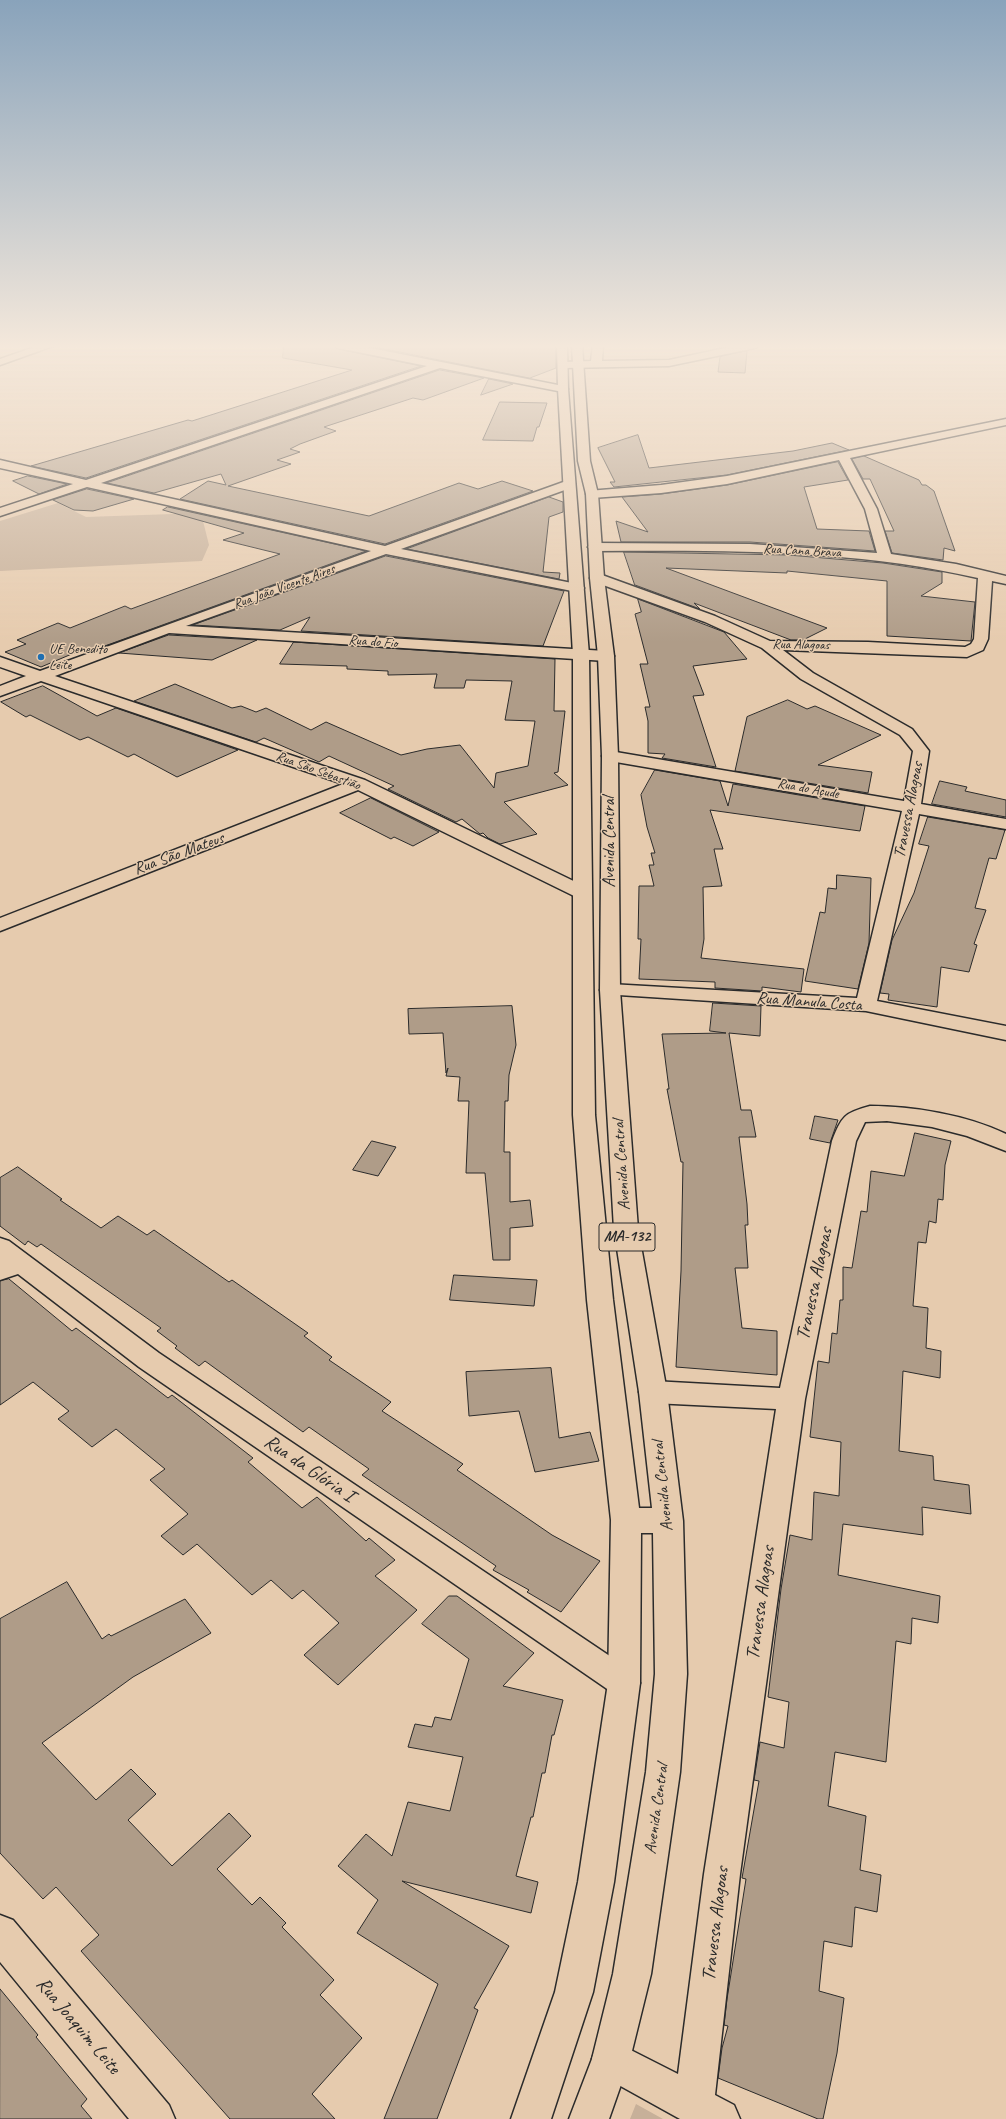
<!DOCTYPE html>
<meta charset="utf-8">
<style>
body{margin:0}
canvas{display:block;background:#e6cbae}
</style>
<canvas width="1006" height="2119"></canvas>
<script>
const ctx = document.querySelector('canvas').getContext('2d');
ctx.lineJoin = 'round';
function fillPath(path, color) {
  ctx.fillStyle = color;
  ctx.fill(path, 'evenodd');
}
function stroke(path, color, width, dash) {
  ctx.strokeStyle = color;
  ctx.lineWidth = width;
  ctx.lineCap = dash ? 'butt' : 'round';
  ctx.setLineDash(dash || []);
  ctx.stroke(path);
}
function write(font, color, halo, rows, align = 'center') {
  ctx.font = font + ' Caveat,sans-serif';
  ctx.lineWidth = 3;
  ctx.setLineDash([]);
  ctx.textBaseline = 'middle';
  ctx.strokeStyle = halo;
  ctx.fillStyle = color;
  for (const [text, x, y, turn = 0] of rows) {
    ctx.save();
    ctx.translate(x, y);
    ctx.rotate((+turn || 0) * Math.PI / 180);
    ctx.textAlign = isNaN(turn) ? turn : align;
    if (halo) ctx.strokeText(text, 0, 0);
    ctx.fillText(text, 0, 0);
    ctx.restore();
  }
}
fillPath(new Path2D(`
 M58 503 86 517 201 513 209 545 202 561 0 571V521Z
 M636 2104 663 2119H630Z`), '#c7b099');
const building = new Path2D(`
 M284 345H332L338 349 421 366 86 478 31 466 188 420 192 421 352 370 283 358Z
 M365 345H556V368L530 378Z
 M747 351 745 373 718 372 720 357Z
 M440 370 484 378 423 400 413 398 324 427 336 431 300 444 290 449 300 452 277 460 291 464 228 486 369 516 459 483 478 489 502 481 533 491 385 544 180 499 208 481 226 485 221 474 154 493 107 483Z
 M489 379 513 384 481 395Z
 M500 402 547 403 539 427H537L533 441 483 440Z
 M638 435 649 468 793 451 832 443 849 450 727 475 614 487 610 482H615L598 448Z
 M864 456 919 480 922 485H926L934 491 955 551 944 548 943 560 892 553 885 531H894L870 479H863L852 459Z
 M838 462 848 480 804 487 817 529 869 531 875 551 750 542H621L616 521 648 532 622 497 661 494 727 485Z
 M28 476 67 484 39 494 13 481Z
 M87 489 134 499 93 511 74 510 53 500Z
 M549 497 563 502V512L549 517 543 572 560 573 559 579 407 549Z
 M168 507 366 551 91 651 86 648 41 667 5 652 26 644 17 640 58 623 70 628 125 606 131 609 280 554 223 540 244 533 163 510Z
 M624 552 788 555 883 563 942 572V583L921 596 975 602 971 641 887 636V581L787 571V573L666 568 827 628 803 640H791L694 603 700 609 635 585Z
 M386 556 564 591 543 646 301 631 310 617 280 630 193 625Z
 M638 599 724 632 747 659 693 666 704 695 693 696 716 767 662 758 665 754 648 753V721L645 707H650L640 664H648L635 614 641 612Z
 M169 635 257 640 212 660 119 653Z
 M294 642 555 659 554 711H565L558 772 554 773 568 785 504 802 537 834 500 844 488 838 483 833 480 834 462 819 456 822 388 789 394 786 329 756 319 762 264 738 256 742 134 701 175 684 232 708 241 706 256 712 266 708 311 730 326 722 401 755 427 749 460 745 494 788 496 773 528 766 535 721 505 720 512 681 466 680 464 688H434L437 674 388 675V671L347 669V666L280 664Z
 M43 686 97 716 116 708 238 750 177 777 134 754 128 757 88 737 80 740 30 715 26 717 1 702Z
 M788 700 807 709 815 706 881 735 818 765 872 772 868 793 735 771 747 717Z
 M655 770 720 781 728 806 733 784 865 806 860 831 710 810 723 849H714L722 886 703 887 704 939 701 958 804 969 801 992 762 987V991L715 988V982L639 979 641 939H638L639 886H654L649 865H654L651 853H655L647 827 641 795Z
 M940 781 967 787 965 791 1006 800V817L932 804Z
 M371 798 439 832 413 846 394 837 391 839 340 813Z
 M928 817 1005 830 996 859 989 858 975 908 986 910 974 944 977 945 969 972 941 967 937 1007 888 1000 889 994 880 993 892 940 914 893 929 846 919 844Z
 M837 875 871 878 869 943 858 989 805 981 820 912 825 913 828 888 836 889Z
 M713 1003 761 1006 760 1036 729 1033 741 1110H751L756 1137H739L747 1204 748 1225H745L748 1268H735L742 1328 777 1331V1375L676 1367 681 1271 683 1162H681L667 1089H669L662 1034 726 1033 710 1031Z
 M512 1006 516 1045 509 1075 508 1101H505L504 1152H510V1202L530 1200 533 1226 510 1228V1260H493L485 1173H466L469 1101H458L460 1077 446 1076 448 1068 446 1073 443 1033 409 1034 408 1009Z
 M815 1116 838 1120 830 1143 810 1139Z
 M915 1133 951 1141 945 1165 943 1200 938 1199 936 1223 929 1221 926 1243 918 1242 913 1306 928 1308 926 1348 941 1351 940 1378 903 1371 899 1451 933 1456 934 1480 969 1485 971 1514 922 1507 923 1535 843 1524 838 1575 940 1596 938 1623 912 1618 911 1644 896 1641 886 1762 835 1752 828 1806 866 1816 860 1870 881 1875 877 1912 855 1907 852 1947 824 1941 819 1991 844 1998 837 2053 823 2119H818L718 2078 722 2048 728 2026 724 2025 727 1999 746 1879 742 1878 759 1781 754 1780 760 1742 784 1748 789 1702 768 1697 781 1589 790 1535 812 1540 814 1492 839 1496 841 1442 810 1437 818 1361 829 1363 832 1333 837 1334 840 1300H843V1267L852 1268 861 1211 867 1212 871 1171 904 1176Z
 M372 1141 396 1147 378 1176 353 1170Z
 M18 1167 62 1199 60 1200 101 1228 118 1216 147 1235 154 1230 229 1282 232 1280 308 1333 304 1336 332 1357 329 1360 391 1402 382 1411 463 1464 457 1470 552 1535 600 1561 561 1612 527 1592 529 1590 493 1570 496 1566 362 1475 369 1469 309 1427 303 1432 205 1361 199 1366 175 1348 177 1346 157 1331 161 1328 41 1244 37 1247 28 1241 25 1245 0 1226V1178Z
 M454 1275 537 1280 534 1306 450 1300Z
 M9 1279 72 1331 76 1328 168 1398 172 1395 253 1458 248 1462 302 1508 317 1497 366 1541 369 1538 395 1560 375 1576 417 1610 338 1685 304 1655 339 1623 303 1590 292 1599 271 1580 252 1595 197 1544 183 1555 161 1536 188 1514 150 1480 165 1469 116 1429 92 1447 58 1419 69 1411 33 1382 0 1405V1281Z
 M551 1368 559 1438 590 1432 599 1461 535 1472 519 1411 469 1416 466 1372Z
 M67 1582 102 1639 109 1634 111 1636 185 1599 211 1633 133 1677 42 1743 96 1800 131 1769 156 1794 128 1820 172 1866 229 1813 251 1836 217 1869 252 1905 260 1897 286 1923 282 1927 334 1980 320 1995 362 2038 312 2094 335 2119H230L81 1951 99 1935 56 1887 43 1899 0 1853V1619Z
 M449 1596H457L534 1653 503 1686 563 1700 554 1735H552L545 1773H542L533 1817H531L516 1876 538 1882 531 1913 402 1881 509 1946 474 2008 478 2010 437 2119H384L438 1984 357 1933 378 1900 338 1866 366 1834 392 1856 408 1802 450 1811 463 1757 408 1747 415 1724 432 1727 435 1717 451 1720 469 1659 422 1624Z
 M0 1989 38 2035 36 2037 87 2099 81 2106 92 2119H0Z`);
fillPath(building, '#af9c88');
stroke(building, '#2b2b2b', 1);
const minor = new Path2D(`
 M40 345H56L0 365V359Z
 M333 345H355L563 386 568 389 563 392 440 368 101 483 385 546 569 480 575 484 573 487 401 549 577 584 582 585 584 588 582 591 577 592 386 554 186 626 606 651 611 653 614 656 611 659 606 661 169 633 55 676 365 780 588 888 591 892 588 896 581 898 574 896 358 790 0 931V918L343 784 41 681 0 696V686L26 676 0 667V657L40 671 371 551 87 487 0 516V508L73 484 0 468V460L86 480 427 366 338 348Z
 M593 345H603L602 361 669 360 739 345H760L755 348 669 366 563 368 558 365 563 362 591 361Z
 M1006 419V425L850 458 877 509 891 554 956 564 1006 576V584L992 581 988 639 983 650 967 657 783 650 813 673 912 729 929 751 921 804 1006 819V829L919 814 877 1001 1006 1026V1040L866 1011 603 994 600 990 603 986 610 984 857 998 902 811 610 761 604 760 602 756 604 752 610 751 904 801 913 751 900 735 801 679 762 648 705 622 592 581 590 578 592 575H602L715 616 770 641 868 642 965 647 971 644 974 639 978 578C853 549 723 550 595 551L588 547 595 543 750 544 877 553 865 509 839 460 727 484 661 493 592 498 586 494 588 491 661 485 727 476Z
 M870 1106C913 1106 967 1115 1006 1134V1151L967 1136 932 1127 887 1121 865 1122 856 1141 805 1399 740 1874 715 2095 734 2105 740 2119H680L597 2073 592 2059 597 2045 611 2040 678 2074 704 1874 776 1409 653 1403 643 1400 639 1392 643 1384 653 1381 780 1388 832 1141C842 1116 844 1113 870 1106Z
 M0 1238 9 1241 159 1353 635 1673 640 1683 635 1693 624 1698 613 1693 139 1367 18 1274 0 1280Z
 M0 1915 13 1920 169 2105 175 2119H129L0 1962Z`);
const major = new Path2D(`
 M557 345H567L568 389 589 655 595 1115 613 1300 639 1508H652L639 1392 614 1229 600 990 602 756 598 656 590 578 586 494 578 461 572 345H582L590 461 598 494 604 578 614 656 618 756 620 990 638 1229 667 1392 683 1521 687 1674 680 1772 651 1974 630 2059 609 2119H569L592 2059 613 1974 646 1772 655 1674 653 1533H641L640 1683 614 1882 593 1992 551 2119H511L555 1992 578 1882 608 1683 611 1520 587 1300 573 1115V655L558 389Z`);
stroke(minor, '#2b2b2b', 3);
stroke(major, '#2b2b2b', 3);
fillPath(minor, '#e6cbae');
fillPath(major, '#e6cbae');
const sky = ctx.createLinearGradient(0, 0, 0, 642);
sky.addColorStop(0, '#89a3bb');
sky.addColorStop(0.54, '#f4e8db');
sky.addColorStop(1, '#f4e8db00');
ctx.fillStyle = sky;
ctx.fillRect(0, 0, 1006, 642);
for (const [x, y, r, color] of [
 [41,657,4,"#1f6fb2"]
]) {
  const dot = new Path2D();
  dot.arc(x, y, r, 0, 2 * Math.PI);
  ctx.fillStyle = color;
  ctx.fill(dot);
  stroke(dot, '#e6cbae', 1.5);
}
write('14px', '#2b2b2b', '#e6cbae', [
 ["Rua Cana Brava",802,551,3],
 ["Rua João Vicente Aires",284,587,-20],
 ["Rua do Fio",373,642,4],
 ["Rua Alagoas",801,645,1],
 ["Rua São Sebastião",318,771,20],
 ["Rua do Açude",808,789,10]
]);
write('14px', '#2b2b2b', '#e6cbae', [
 ["UE Benedito",49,649],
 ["Leite",49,665]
], 'left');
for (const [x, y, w] of [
 [627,1237,56]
]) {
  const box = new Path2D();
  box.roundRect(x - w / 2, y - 14, w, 28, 3);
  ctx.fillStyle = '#e6cbae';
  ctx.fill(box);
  stroke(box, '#2b2b2b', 1);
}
write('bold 16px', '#2b2b2b', null, [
 ["MA-132",627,1237]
]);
write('17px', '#2b2b2b', '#e6cbae', [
 ["Travessa Alagoas",909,810,-79],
 ["Avenida Central",610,842,-90],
 ["Rua São Mateus",179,854,-20],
 ["Rua Manula Costa",809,1002,4],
 ["Avenida Central",622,1165,-94],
 ["Avenida Central",663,1486,-96],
 ["Avenida Central",657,1809,-82]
]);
write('20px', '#2b2b2b', '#e6cbae', [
 ["Travessa Alagoas",815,1284,-78],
 ["Rua da Glória I",309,1469,34],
 ["Travessa Alagoas",761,1603,-82],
 ["Travessa Alagoas",716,1924,-83],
 ["Rua Joaquim Leite",78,2026,50]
]);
</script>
